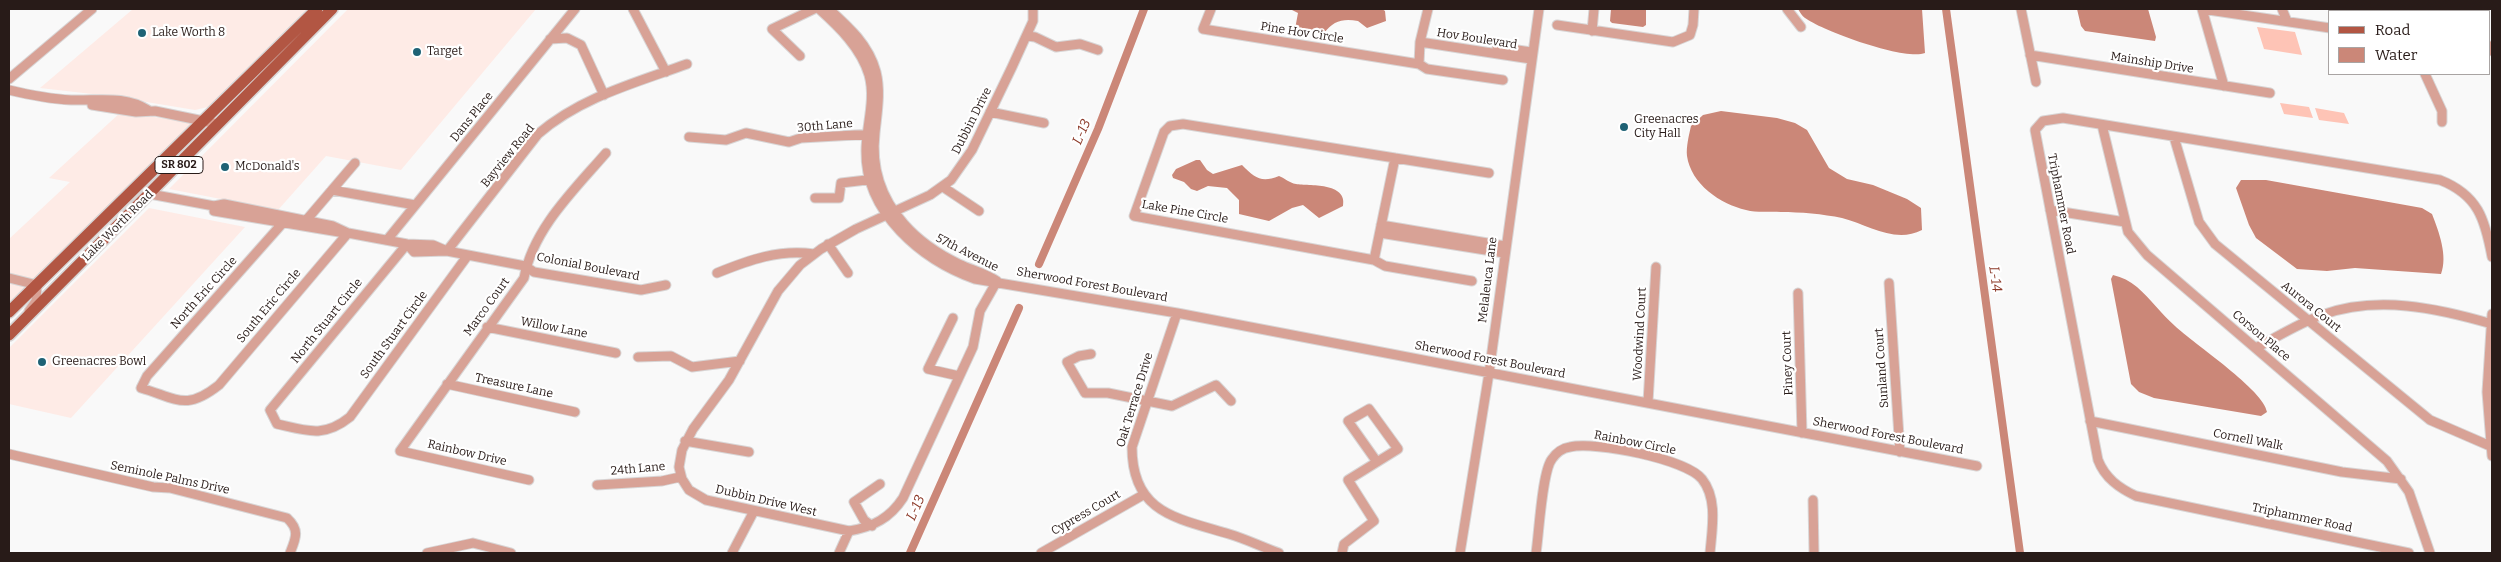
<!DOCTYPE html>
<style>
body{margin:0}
#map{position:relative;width:2501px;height:562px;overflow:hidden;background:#f9f9f9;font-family:Bitter,serif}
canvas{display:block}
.frame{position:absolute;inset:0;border:10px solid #281b18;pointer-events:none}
.legend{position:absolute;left:2328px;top:10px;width:162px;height:65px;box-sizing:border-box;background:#fff;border:1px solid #a9a4a3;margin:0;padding:6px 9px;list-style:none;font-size:15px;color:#281b18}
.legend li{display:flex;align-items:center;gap:10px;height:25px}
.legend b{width:25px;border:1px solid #a9a4a3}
</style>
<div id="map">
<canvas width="2501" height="562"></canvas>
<div class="frame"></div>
<ul class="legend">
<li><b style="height:6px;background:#b25643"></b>Road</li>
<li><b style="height:14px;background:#cb8778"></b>Water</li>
</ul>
</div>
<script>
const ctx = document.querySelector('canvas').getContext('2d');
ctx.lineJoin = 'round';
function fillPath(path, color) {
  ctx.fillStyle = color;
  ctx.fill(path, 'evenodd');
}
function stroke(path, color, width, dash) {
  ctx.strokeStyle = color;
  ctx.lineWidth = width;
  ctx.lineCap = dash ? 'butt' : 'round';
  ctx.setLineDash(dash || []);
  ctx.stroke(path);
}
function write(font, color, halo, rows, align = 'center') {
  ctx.font = font + ' Bitter,serif';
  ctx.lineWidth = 4.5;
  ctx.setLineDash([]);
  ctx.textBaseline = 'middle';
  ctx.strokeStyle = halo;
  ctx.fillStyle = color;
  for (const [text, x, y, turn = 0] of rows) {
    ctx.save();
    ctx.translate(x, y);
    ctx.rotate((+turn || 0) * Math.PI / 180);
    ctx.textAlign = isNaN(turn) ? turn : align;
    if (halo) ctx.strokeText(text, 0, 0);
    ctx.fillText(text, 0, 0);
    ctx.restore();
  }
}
fillPath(new Path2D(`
 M133 9H307L208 107 195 110 110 96 40 88Z
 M348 9H536L401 170 326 156 278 210 169 189Z
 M121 112 194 123 9 308V239L70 182 49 178Z
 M149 208 245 227 71 418 9 404V348Z`), '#feebe6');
fillPath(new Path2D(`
 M2257 27 2295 32 2302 55 2264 49Z
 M2280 103 2309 107 2313 118 2284 114Z
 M2315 108 2344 113 2349 124 2319 120Z`), '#fec4b6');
fillPath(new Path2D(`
 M1290 9H1382L1385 11 1386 21 1367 28 1358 21C1343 18 1333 21 1324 33L1295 29 1298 13Z
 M1611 9H1646V25L1643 27 1612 23 1610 21Z
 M1798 9H1922L1925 53C1905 61 1823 31 1805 18 1802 16 1800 12 1798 9Z
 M2077 9H2148L2156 37 2155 41 2085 31 2081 26Z
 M1721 111 1777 118 1795 123 1807 130 1829 168 1847 179 1873 185 1907 199 1921 208 1922 230C1895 244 1869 225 1842 218 1823 214 1800 212 1781 212 1770 211 1757 213 1746 210 1720 204 1691 184 1687 156 1686 147 1689 135 1691 126L1703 115Z
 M1196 160H1200L1207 170 1213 174 1242 165C1255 178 1261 183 1279 176 1285 178 1289 183 1296 184 1308 186 1348 182 1343 206L1319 218 1303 205 1292 208 1269 221 1239 214V200L1227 188 1208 186 1197 191 1191 189 1184 182 1173 178 1172 175 1176 169Z
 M2241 180H2266L2422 208 2432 214C2439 232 2448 256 2441 274L2355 268 2327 271 2297 269 2256 238 2249 225 2236 188Z
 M2113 275C2122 277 2130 281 2137 287 2151 299 2161 314 2175 326 2193 343 2265 391 2267 412L2261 416 2154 398 2139 392 2131 384 2111 279Z`), '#cb8778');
stroke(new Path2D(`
 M1946 9 2020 553
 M1039 264 1098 129 1144 9
 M910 553 1019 308`), '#cb8778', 8);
const minor = new Path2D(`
 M633 9 666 72
 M819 9C839 27 861 48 869 75 876 100 866 126 866 151 865 213 922 260 975 279L1177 313 1977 466
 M829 9C849 27 869 45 876 72 881 92 877 113 875 133 871 167 881 198 904 224 919 241 938 254 959 264 972 270 985 273 997 281
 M1211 9 1203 29 1419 64 1420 42 1428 9
 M1787 9 1801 27
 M2021 9 2036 82
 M2202 9 2330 28
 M2202 9 2224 86
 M2282 9 2287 21
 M2339 9 2340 11
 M2348 9 2349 11
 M2396 9 2398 11
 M2472 9 2473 11
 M1557 25 1673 42 1690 35 1693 25 1694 9
 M1592 31 1594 9
 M1027 36 1035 37 1056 47 1080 44 1098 50
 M550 39 567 38 581 45 604 95
 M1420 42 1531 59
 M2490 46 2492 51
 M1497 47 1531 52
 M2030 55 2270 93
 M800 56 772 29 814 9
 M1419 64 1427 69 1503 80
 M2425 74 2442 111V122
 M9 79 92 9
 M9 90C30 95 50 99 71 100 98 101 124 95 148 110
 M92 100V105L136 112 155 111 218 124
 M990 112 1044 123
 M1183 124 1395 158 1374 260 1134 216 1164 132 1170 126Z
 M2102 125 2128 232 2147 255 2387 461 2409 492 2430 553
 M689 137 726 140 746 133 789 142 801 138 873 134
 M2174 137 2199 222 2215 244 2430 420 2490 446
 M1395 158 1489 173
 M943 187 979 211
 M332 190 415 205
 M150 194 214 206 224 204 333 226 348 233 407 244 433 245 447 251 525 266 534 272 641 290 666 285
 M815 198H839L841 183 875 179
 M214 206V211L345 233
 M2050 210 2125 222
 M288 217 147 376 141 388C178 399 186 411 219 385L348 233
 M303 224 355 163
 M1381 225 1505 246
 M1380 233 1504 253
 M387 240 575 9
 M407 244 270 410 277 424C307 431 324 438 350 417L468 255
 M407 244 414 252 447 251
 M828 244 848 273
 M447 251 538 134C581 97 635 83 687 64
 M1374 260 1385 266 1472 281
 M717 273C749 260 779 249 814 254
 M9 278 37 285 36 301 29 311
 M997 281 980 311 973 347 903 498C890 518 873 527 849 531L706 500 689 490 682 479 679 467 682 450 693 429 729 380 778 291 800 265 821 249 856 229 930 195 951 180 972 150 1012 67 1033 21V9
 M1889 283 1900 452
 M1798 293 1802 433
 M1177 313 1132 447C1132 513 1176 518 1229 534 1246 539 1262 547 1279 553
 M2492 314 2487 392 2492 456
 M953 318 928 369 959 376
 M487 327 616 353
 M2256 348C2277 337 2299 323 2322 315 2377 295 2437 308 2492 324
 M1091 354 1079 356 1067 362 1085 393H1108L1172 406 1216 385 1231 401
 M638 357 671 356 692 367 740 361
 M447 384 575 412
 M1648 402 1656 267
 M2090 421 2342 472 2401 479
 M685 441 749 452
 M9 454 153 487 170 488 287 518C300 530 296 538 290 553
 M529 480 400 451 524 278C533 229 574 190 606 153
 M597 485 662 481 680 477
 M1813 500 1814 553
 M872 526 864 520 854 502 880 484
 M427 553 473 543 511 553
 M732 553 754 511
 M839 553 849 531
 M1041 553 1143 495
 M1342 553 1344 544 1374 521 1348 480 1398 449 1369 409 1348 421 1377 462
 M1460 553 1489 373 1539 9
 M1536 553C1539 534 1542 471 1552 459 1556 453 1563 448 1570 447 1595 441 1686 459 1702 479 1718 499 1712 529 1710 553
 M2409 553 2136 496C2119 488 2105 478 2098 460L2035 130 2043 121 2063 118 2440 180C2478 195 2485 219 2492 257`);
const major = new Path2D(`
 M9 312 317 9
 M9 335 332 9`);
stroke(minor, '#d8d5d5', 11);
stroke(major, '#d8d5d5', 14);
stroke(minor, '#d8a296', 9);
stroke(major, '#b25643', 11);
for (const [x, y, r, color] of [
 [142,33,5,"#1f6275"],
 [417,52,5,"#1f6275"],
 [1624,127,5,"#1f6275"],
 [225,167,5,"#1f6275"],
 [42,362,5,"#1f6275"]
]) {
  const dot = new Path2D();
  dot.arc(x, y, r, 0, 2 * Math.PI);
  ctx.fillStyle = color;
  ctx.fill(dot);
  stroke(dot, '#fff', 2);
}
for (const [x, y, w] of [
 [179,165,48]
]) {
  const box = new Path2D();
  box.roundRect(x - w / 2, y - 8.5, w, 17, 4);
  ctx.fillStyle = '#fff';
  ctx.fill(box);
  stroke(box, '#281b18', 1);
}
write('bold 11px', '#281b18', null, [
 ["SR 802",179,165]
]);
write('12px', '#281b18', '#fff', [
 ["Lake Worth 8",152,33],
 ["Target",427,52],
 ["Greenacres",1634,120],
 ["City Hall",1634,134],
 ["McDonald's",235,167],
 ["Greenacres Bowl",52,362]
], 'left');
write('12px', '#281b18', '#fff', [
 ["Pine Hov Circle",1302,33,9],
 ["Hov Boulevard",1477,39,9],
 ["Mainship Drive",2152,63,9],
 ["Dans Place",472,117,-51],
 ["Dubbin Drive",972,121,-63],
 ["30th Lane",825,126,-5],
 ["Bayview Road",508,156,-51],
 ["Triphammer Road",2061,204,79],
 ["Lake Pine Circle",1185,212,10],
 ["Lake Worth Road",118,226,-45],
 ["57th Avenue",967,253,27],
 ["Colonial Boulevard",588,267,11],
 ["Melaleuca Lane",1488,280,-83],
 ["Sherwood Forest Boulevard",1092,285,10],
 ["North Eric Circle",204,293,-48],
 ["South Eric Circle",269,306,-50],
 ["Marco Court",487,307,-54],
 ["Aurora Court",2311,307,39],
 ["North Stuart Circle",327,321,-51],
 ["Willow Lane",554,328,11],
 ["Woodwind Court",1640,334,-87],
 ["South Stuart Circle",394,335,-54],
 ["Corson Place",2261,336,40],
 ["Sherwood Forest Boulevard",1490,360,11],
 ["Piney Court",1788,363,-92],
 ["Sunland Court",1882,368,-94],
 ["Treasure Lane",514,386,12],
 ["Oak Terrace Drive",1135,400,-73],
 ["Sherwood Forest Boulevard",1888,436,11],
 ["Cornell Walk",2248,440,11],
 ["Rainbow Circle",1635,443,11],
 ["Rainbow Drive",467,453,13],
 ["24th Lane",638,469,-5],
 ["Seminole Palms Drive",170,478,12],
 ["Dubbin Drive West",766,501,13],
 ["Cypress Court",1086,513,-30],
 ["Triphammer Road",2302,518,12]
]);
write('italic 14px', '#8b3827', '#fff', [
 ["L-13",1082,132,-67],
 ["L-14",1995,279,82],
 ["L-13",916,508,-66]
]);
</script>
